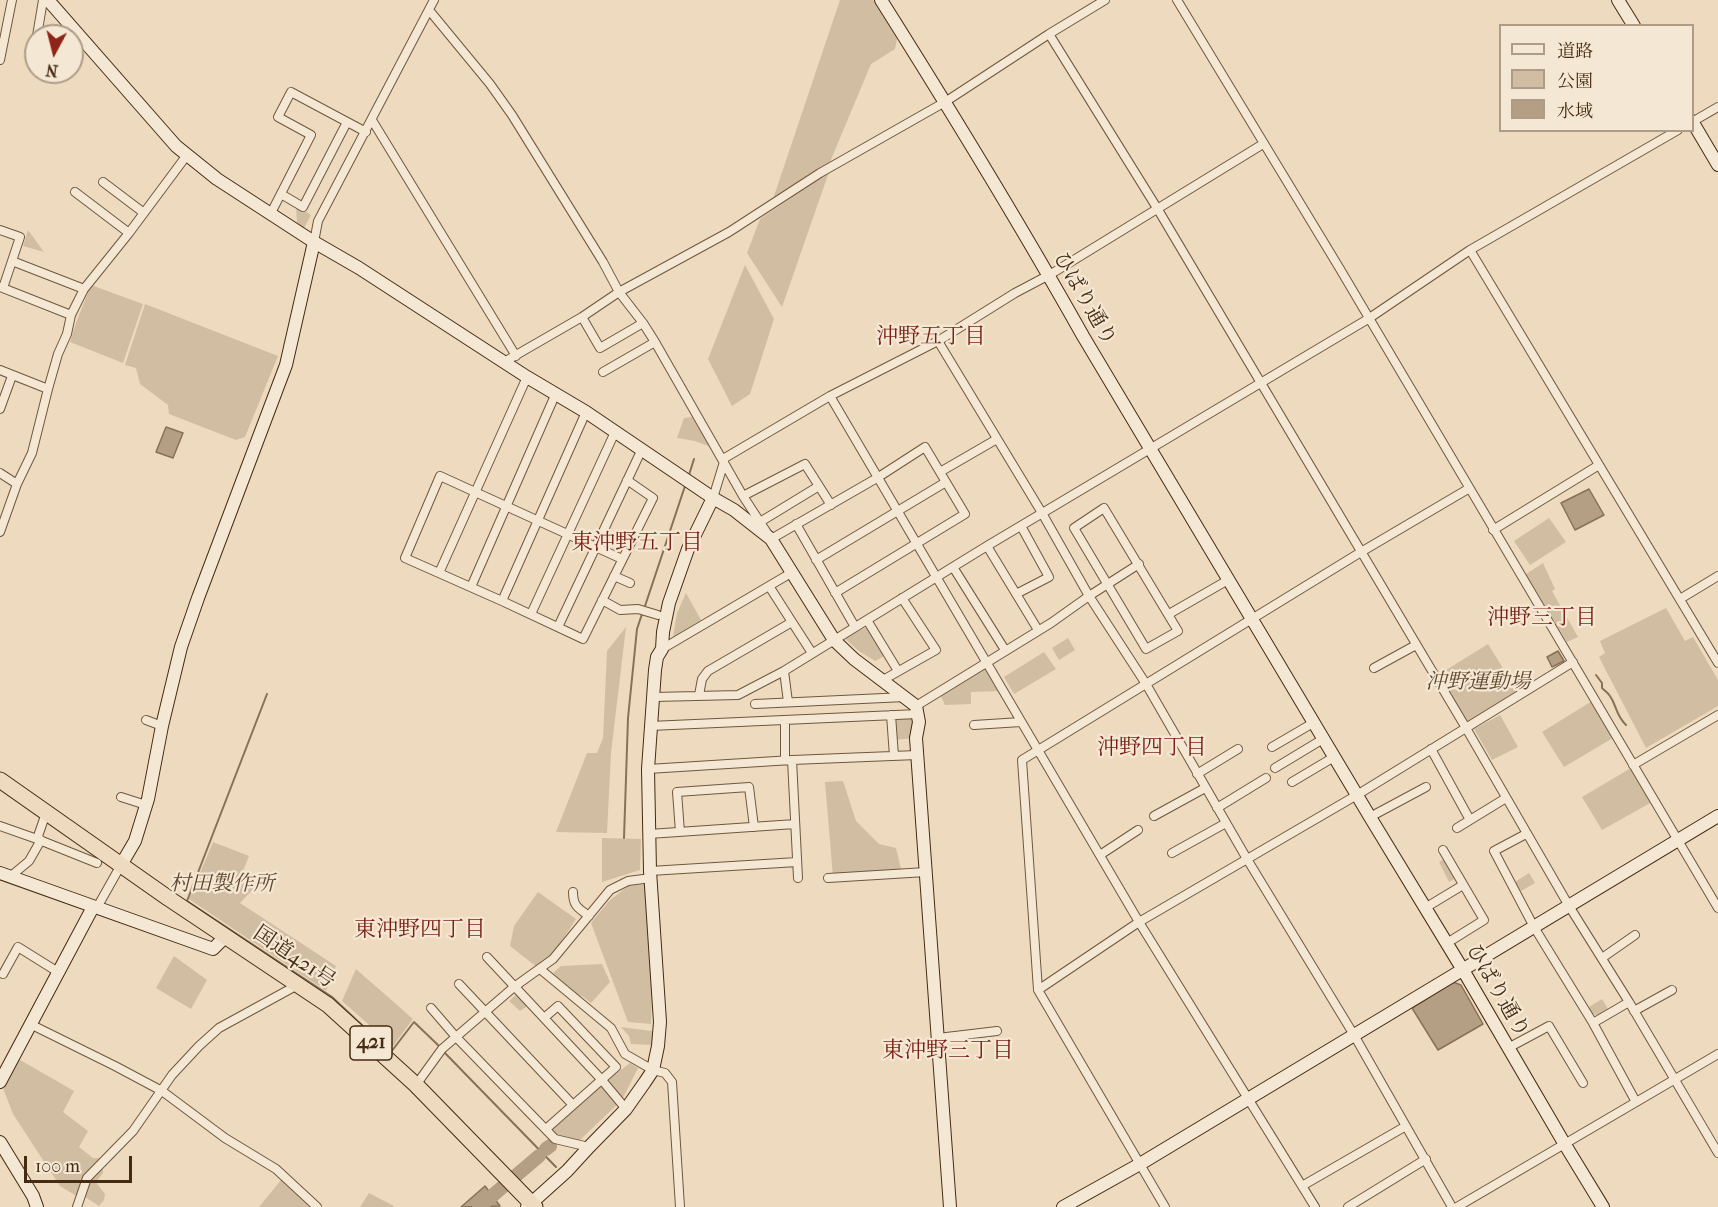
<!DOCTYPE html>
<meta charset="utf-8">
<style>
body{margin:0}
#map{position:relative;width:1718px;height:1207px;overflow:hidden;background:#eedbbf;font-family:"IM FELL French Canon","Noto Serif JP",serif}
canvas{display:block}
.legend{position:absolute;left:1499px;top:24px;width:195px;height:108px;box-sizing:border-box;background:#f4e8d5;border:2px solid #ae9c87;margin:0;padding:8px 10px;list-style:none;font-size:18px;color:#452b11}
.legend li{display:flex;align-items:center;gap:12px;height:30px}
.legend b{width:30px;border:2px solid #ae9c87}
.north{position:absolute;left:24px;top:24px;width:60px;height:60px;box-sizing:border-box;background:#f4e8d5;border:2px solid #ae9c87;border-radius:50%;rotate:187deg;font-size:16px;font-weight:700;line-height:24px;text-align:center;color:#452b11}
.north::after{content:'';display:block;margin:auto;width:21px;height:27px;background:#8f2418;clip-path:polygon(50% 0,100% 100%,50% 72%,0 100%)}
.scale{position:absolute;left:24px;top:1156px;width:108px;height:27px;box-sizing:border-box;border:3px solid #452b11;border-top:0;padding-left:8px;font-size:18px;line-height:21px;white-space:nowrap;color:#452b11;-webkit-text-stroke:4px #f4e8d5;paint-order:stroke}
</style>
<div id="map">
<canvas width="1718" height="1207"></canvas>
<ul class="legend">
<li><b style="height:8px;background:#f4e8d5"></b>道路</li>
<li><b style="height:16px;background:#d1bda1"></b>公園</li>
<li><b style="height:16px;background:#b59f84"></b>水域</li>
</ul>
<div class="north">N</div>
<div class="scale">100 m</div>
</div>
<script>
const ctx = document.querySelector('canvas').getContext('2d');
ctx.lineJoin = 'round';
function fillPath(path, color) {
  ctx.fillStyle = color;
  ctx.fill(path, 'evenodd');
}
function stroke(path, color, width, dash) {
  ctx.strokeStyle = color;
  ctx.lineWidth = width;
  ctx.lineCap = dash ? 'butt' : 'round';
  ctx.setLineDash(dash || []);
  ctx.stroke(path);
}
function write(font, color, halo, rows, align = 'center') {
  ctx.font = font + ' "IM FELL French Canon","Noto Serif JP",serif';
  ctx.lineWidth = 4.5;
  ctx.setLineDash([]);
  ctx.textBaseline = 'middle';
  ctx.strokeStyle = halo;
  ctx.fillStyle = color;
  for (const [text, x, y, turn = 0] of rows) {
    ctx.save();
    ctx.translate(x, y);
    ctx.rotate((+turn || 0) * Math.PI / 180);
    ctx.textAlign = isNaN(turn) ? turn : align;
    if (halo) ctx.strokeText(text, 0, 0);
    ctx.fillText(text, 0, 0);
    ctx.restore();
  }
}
fillPath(new Path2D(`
 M840 0H873L897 39 895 49 871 64 830 162 773 199Z
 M829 172 782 307 747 253 760 219Z
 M296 205 311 215 304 228 297 223Z
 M28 230 44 252 23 246Z
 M745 265 774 319 750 394 732 406 708 359Z
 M91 285 143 304 123 363 70 342 76 323Z
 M145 304 278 356 245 437 236 440 169 414 168 405 140 384 136 368 125 365Z
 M692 417 711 447 695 441 677 438 684 418Z
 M1549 518 1566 542 1530 565 1514 541Z
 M1543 563 1555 589 1552 591 1578 637 1567 642 1526 574Z
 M686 593 701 620 673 637 677 613Z
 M1666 608 1685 641 1693 637 1718 680V706L1646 748 1599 657 1605 653 1600 641Z
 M626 627 611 753 607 833 556 832 587 753H597L603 738 607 651Z
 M867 627 886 655 875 661 859 651 844 638Z
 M1068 638 1075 650 1059 660 1052 648Z
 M1488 644 1517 691 1466 723 1438 675Z
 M1044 652 1056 669 1014 694 1004 677Z
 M986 663 1003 691 971 692V704L945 705 939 692Z
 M1592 701 1613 738 1564 767 1542 732Z
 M918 714 916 738 893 740 891 715Z
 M1500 715 1518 747 1492 760 1474 729Z
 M1631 768 1652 802 1602 830 1582 797Z
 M843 781 856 821 879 844 896 848 902 873 833 877 825 782Z
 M602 838 641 839 640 870 602 882Z
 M213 842 249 856 243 871 260 882 240 903 336 966 326 991 189 899Z
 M1446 858 1458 877 1449 882 1439 862Z
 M1529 873 1535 883 1521 891 1515 882Z
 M645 884 652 992 651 1024 628 1022 591 923 609 901 628 886Z
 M538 892 576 919 551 958 538 968 510 946 514 926Z
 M174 956 207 980 191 1009 156 988Z
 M602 964 610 982 591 1003 582 996 577 995 553 973 561 966Z
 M356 969 413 1019 393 1046 342 1001Z
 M517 994 529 1005 520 1011 509 1001Z
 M1602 999 1608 1009 1597 1015 1592 1014 1589 1007Z
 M621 1027 652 1031V1045L631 1044 629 1036Z
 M15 1057 74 1091 63 1112 88 1131 79 1147 93 1158H102L78 1197 60 1186 43 1160 13 1114 1 1083Z
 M630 1063 638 1068 622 1100 580 1140 558 1136 552 1129 599 1087Z
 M103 1162V1173L96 1182 105 1194 104 1200 99 1206 85 1197 87 1178Z
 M281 1180 313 1207H259Z
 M369 1193 394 1206 393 1207H360Z`), '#d1bda1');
const water = new Path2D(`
 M166 427 183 433 173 458 156 452Z
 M1589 489 1604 515 1575 530 1561 503Z
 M1558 651 1564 661 1552 667 1547 657Z
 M1453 982 1461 985 1483 1024 1438 1050 1412 1008Z
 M485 1186 500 1206 461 1207Z`);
fillPath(water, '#b59f84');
stroke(water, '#887156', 1.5);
stroke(new Path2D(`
 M689 475 694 459
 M644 609 685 486
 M1596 675 1602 683V688C1605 691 1608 693 1610 696 1617 706 1615 714 1626 725
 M267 694 187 901 332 997 383 1045
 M624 838 628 718 637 629 642 614
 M389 1051 391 1052 414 1022 439 1046
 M443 1051 556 1167`), '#887156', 2);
stroke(new Path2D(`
 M546 1149 550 1146
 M479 1207 539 1156`), '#b59f84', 14);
const street = new Path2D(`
 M1177 0 1340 269 1718 908
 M429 10 490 84 512 115 603 262 619 292 643 323 655 342 743 496 771 539 877 478 925 447 965 514 835 593
 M1049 34 1157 208 1466 728 1569 906 1629 1002 1718 1153
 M37 36 43 0
 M33 57 36 40
 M0 60 12 0
 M372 120 516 356
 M1692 122 1718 107
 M103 182 144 213
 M75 192 129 233
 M281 194 303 207 347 122
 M271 213 311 135 278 117 291 92 366 132
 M0 230 20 237 3 288
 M314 242 318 221 434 0
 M1470 250 1718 663
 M12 261 84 289
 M0 287 71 315
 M582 317 600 348 643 323
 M504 362 582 317 619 292 729 232 820 173 945 102 1049 34 1105 0
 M0 370 48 389
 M603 372 655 342
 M830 396 1139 922 1315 1207
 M0 409 12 376
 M723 459 830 396 938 341 1015 293 1051 274 1263 144
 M940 472 997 439
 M0 473 17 484
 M743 496 805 464 831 505
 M713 498 724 462
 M1104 508 1178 631 1146 649 1074 528Z
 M760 522 819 486
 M796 524 855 627
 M1493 530 1599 465
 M0 532 17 484 32 453 48 389 58 354 67 334 71 315 84 289 129 233 187 155
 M987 546 1038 630
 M622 559 440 476 405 558 502 601 583 639 653 498 627 480
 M816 560 946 482
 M1139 564 1089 596 1146 684 1247 859 1354 1035 1452 1207
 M953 567 1005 650
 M439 573 527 377
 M614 576 630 583
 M769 586 792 622
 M471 587 556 393
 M1016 594 1049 577 1021 526
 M1680 599 1718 576
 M602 600 620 610 638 609 658 615
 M502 601 586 412
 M531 614 615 432
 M1169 614 1228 580
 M867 620 898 671
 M558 627 642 449
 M662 649 791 573
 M1374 668 1416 645
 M784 671 788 702
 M883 680 936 650 902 598
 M699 695 702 679 708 671 792 622 812 653
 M654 697 738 695 784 671 987 546 1368 319 1470 250 1678 130
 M755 704 905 697
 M916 706 1051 623 1089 596 1042 513 938 341
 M891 715 894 756
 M146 720 162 726
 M974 725 1021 722
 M650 726 918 714
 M1272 747 1313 723
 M1431 749 1470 820
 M785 760V720
 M792 760 917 755
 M1633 765 1718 715
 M1275 768 1323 739
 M648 769 792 760 798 878
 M1197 774 1238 749
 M1292 782 1334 757
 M121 797 146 805
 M1217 808 1266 778
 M1154 816 1205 788
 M1370 817 1426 787
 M0 826 37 839 97 863
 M1457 828 1506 798
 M680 832 677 792 749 787 754 827
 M649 834 795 824
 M1526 834 1494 851 1534 927 1593 1023 1636 1102
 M37 839 46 813
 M1443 850 1484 920 1447 943
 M1172 853 1226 823
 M1100 855 1138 830
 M650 871 797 862
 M11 876 29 861 41 840
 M828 878 926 872
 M573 892C573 906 578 908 589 916
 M93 907 99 904 121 865
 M1425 908 1463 885
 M487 957 601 1079 626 1109
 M1602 958 1635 935
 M540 969 611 1028 625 1054 653 1070 665 1073 672 1082 680 1207
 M3 974 18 947 58 972
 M459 984 573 1105
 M1038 990 1139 922 1357 795 1573 662
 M431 1008 456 1037 555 1139 589 1147
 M1634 1011 1672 990
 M544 1018 558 1006 616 1067 546 1129
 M1593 1023 1629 1002
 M30 1024 115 1066 162 1091 225 1138 276 1169 317 1207
 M938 1038 997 1031
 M1508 1048 1549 1026 1583 1083
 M416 1085 442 1049 514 987 553 959 610 890 628 881 651 878
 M1302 1186 1406 1126
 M77 1207 87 1178 133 1131 172 1075 199 1046 219 1028 292 988 293 982
 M1165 1207 1038 990 1022 760 1361 552 1468 489
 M1348 1207 1426 1159
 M1457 1207 1718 1054`);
const secondary = new Path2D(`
 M48 0 176 146 217 179 314 242 359 268 527 377 586 412 713 498 734 510 771 539 834 640 854 659 916 706 919 722 916 738 950 1207
 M881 0C951 111 1019 222 1083 336L1370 817 1463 970 1564 1143 1603 1207
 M1618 0 1634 26
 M1692 121 1718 165
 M121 865 135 841 148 799 162 726 181 647 198 598 286 365 314 242
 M0 873 213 949 225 937
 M0 1082 93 907
 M0 1142 33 1196 37 1207
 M527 1207 567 1171 589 1147 626 1109 645 1082 653 1070 658 1046 660 1022 650 871 648 769 655 670 657 657 662 649 663 632 669 603 688 549 713 498
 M1063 1207 1140 1164 1718 816`);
const highway = new Path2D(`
 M0 780 168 898 328 1005 416 1085 535 1207`);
stroke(street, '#6f573c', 10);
stroke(secondary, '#452b11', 14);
stroke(highway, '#452b11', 17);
stroke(street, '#f4e8d5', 8);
stroke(secondary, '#f4e8d5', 12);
stroke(highway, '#eedbbf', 15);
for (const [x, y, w] of [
 [371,1043,42]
]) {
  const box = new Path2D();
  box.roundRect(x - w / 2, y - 17, w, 34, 4.5);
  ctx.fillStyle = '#f4e8d5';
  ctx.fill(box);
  stroke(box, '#452b11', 1.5);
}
write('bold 20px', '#452b11', null, [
 ["421",371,1043]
]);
write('21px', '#452b11', '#f4e8d5', [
 ["ひばり通り",1084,299,60],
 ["国道421号",294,958,34],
 ["ひばり通り",1497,991,60]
]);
write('italic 21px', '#61482e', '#f4e8d5', [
 ["沖野運動場",1478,683],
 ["村田製作所",222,885]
]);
write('22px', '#7a1f14', '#f4e8d5', [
 ["沖野五丁目",931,338],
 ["東沖野五丁目",637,544],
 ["沖野三丁目",1542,619],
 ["沖野四丁目",1152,749],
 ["東沖野四丁目",420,931],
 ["東沖野三丁目",948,1052]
]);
</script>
